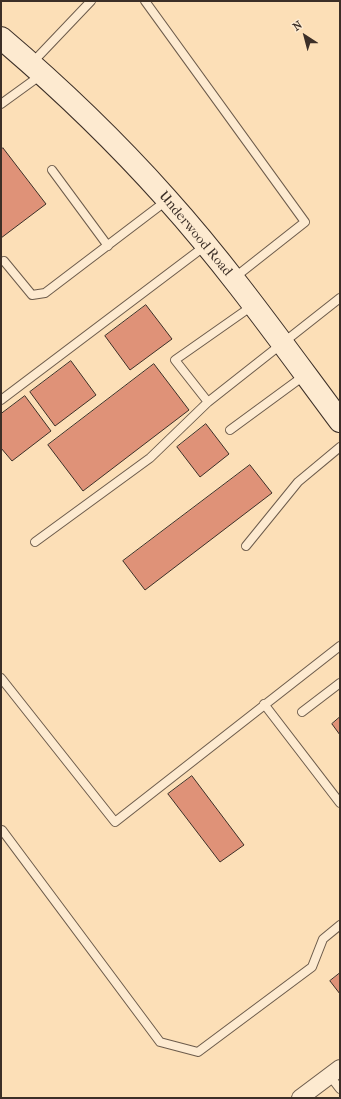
<!DOCTYPE html>
<style>
body{margin:0}
#map{position:relative;width:341px;height:1099px;overflow:hidden;background:#fcdfb7;font-family:"IM FELL French Canon",serif}
canvas{display:block}
.frame{position:absolute;inset:0;border:2px solid #3c2f27;pointer-events:none}
.north{position:absolute;left:285px;top:16px;width:40px;height:40px;-webkit-text-stroke:3px #fdead0;paint-order:stroke;rotate:324deg;font-size:11px;font-weight:700;line-height:16px;text-align:center;color:#3c2f27}
.north::after{content:'';display:block;margin:auto;width:14px;height:18px;background:#3c2f27;clip-path:polygon(50% 0,100% 100%,50% 72%,0 100%)}
</style>
<div id="map">
<canvas width="341" height="1099"></canvas>
<div class="frame"></div>
<div class="north">N</div>
</div>
<script>
const ctx = document.querySelector('canvas').getContext('2d');
ctx.lineJoin = 'round';
function fillPath(path, color) {
  ctx.fillStyle = color;
  ctx.fill(path, 'evenodd');
}
function stroke(path, color, width, dash) {
  ctx.strokeStyle = color;
  ctx.lineWidth = width;
  ctx.lineCap = dash ? 'butt' : 'round';
  ctx.setLineDash(dash || []);
  ctx.stroke(path);
}
function write(font, color, halo, rows, align = 'center') {
  ctx.font = font + ' "IM FELL French Canon",serif';
  ctx.lineWidth = 3.5;
  ctx.setLineDash([]);
  ctx.textBaseline = 'middle';
  ctx.strokeStyle = halo;
  ctx.fillStyle = color;
  for (const [text, x, y, turn = 0] of rows) {
    ctx.save();
    ctx.translate(x, y);
    ctx.rotate((+turn || 0) * Math.PI / 180);
    ctx.textAlign = isNaN(turn) ? turn : align;
    if (halo) ctx.strokeText(text, 0, 0);
    ctx.fillText(text, 0, 0);
    ctx.restore();
  }
}
const building = new Path2D(`
 M3 148 46 204 1 238V150Z
 M146 305 172 339 130 370 105 336Z
 M71 361 96 395 55 426 30 392Z
 M154 364 189 410 83 491 48 445Z
 M25 396 51 431 12 461 1 448V414Z
 M206 424 229 454 200 477 177 447Z
 M250 465 272 493 145 590 123 561Z
 M340 717V735L332 724Z
 M192 776 244 845 220 862 168 794Z
 M340 973V994L330 981Z`);
fillPath(building, '#df9278');
stroke(building, '#3c2f27', 1);
const service = new Path2D(`
 M145 1 305 222 234 278
 M32 63 91 1
 M1 104 41 75
 M52 170 108 246
 M4 261 32 295 45 293 166 201
 M252 306 175 360 208 402 340 298
 M1 400 205 246
 M230 430 305 375
 M35 542 150 458 208 402
 M246 546 298 482 340 447
 M1 678 115 822 340 646
 M264 704 340 803
 M302 712 340 683
 M1 830H2L160 1042 198 1052 312 967 323 939 340 925
 M330 1076 340 1089`);
const minor = new Path2D(`
 M300 1098 340 1068`);
const secondary = new Path2D(`
 M1 38C60 88 115 141 166 198 229 268 284 346 340 421`);
stroke(service, '#6c5b4b', 10);
stroke(minor, '#6c5b4b', 18);
stroke(secondary, '#3c2f27', 24);
stroke(service, '#fdead0', 8);
stroke(minor, '#fdead0', 16);
stroke(secondary, '#fdead0', 22);
write('14px', '#3c2f27', '#fdead0', [
 ["Underwood Road",195,234,50]
]);
</script>
